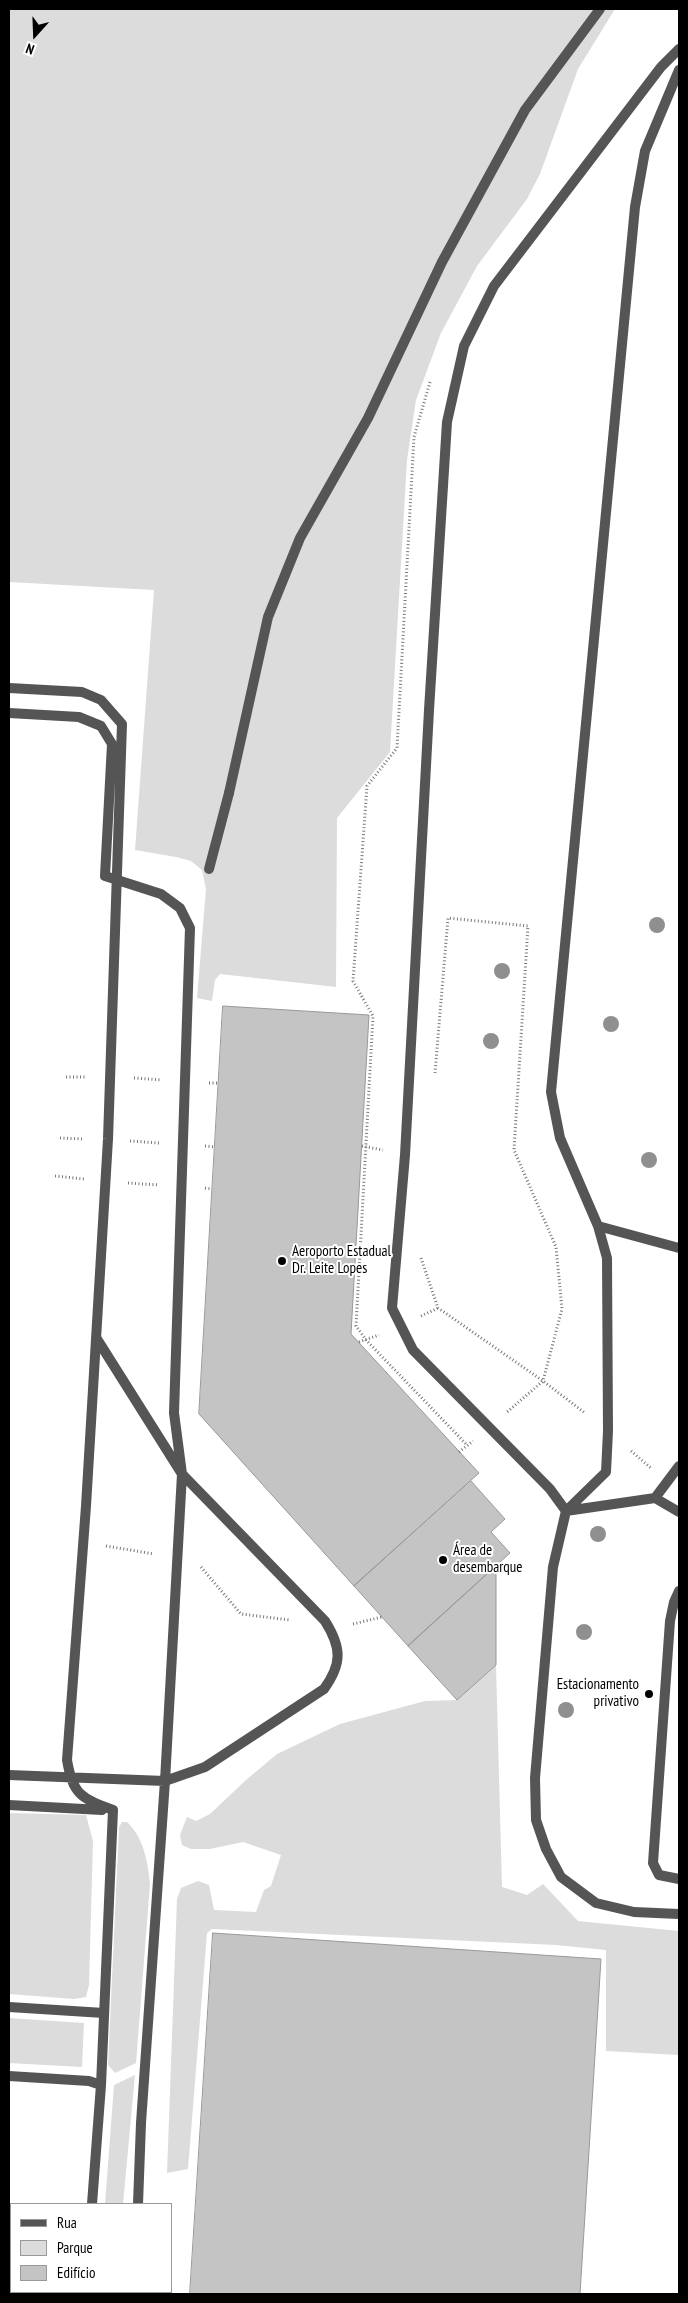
<!DOCTYPE html>
<meta charset="utf-8">
<style>
body{margin:0}
#map{position:relative;width:688px;height:2303px;overflow:hidden;background:#fff;font-family:"PT Sans Narrow",sans-serif}
canvas{display:block}
.frame{position:absolute;inset:0;border:10px solid #000;pointer-events:none}
.legend{position:absolute;left:10px;top:2203px;width:162px;height:90px;box-sizing:border-box;background:#fff;border:1px solid #999;margin:0;padding:6px 9px;list-style:none;font-size:15px;color:#000}
.legend li{display:flex;align-items:center;gap:10px;height:25px}
.legend b{width:25px;border:1px solid #999}
.north{position:absolute;left:10px;top:10px;width:50px;height:50px;-webkit-text-stroke:4px #fff;paint-order:stroke;rotate:200deg;font-size:14px;font-weight:700;line-height:20px;text-align:center;color:#000}
.north::after{content:'';display:block;margin:auto;width:18px;height:22px;background:#000;clip-path:polygon(50% 0,100% 100%,50% 72%,0 100%)}
</style>
<div id="map">
<canvas width="688" height="2303"></canvas>
<div class="frame"></div>
<ul class="legend">
<li><b style="height:6px;background:#555"></b>Rua</li>
<li><b style="height:14px;background:#dcdcdc"></b>Parque</li>
<li><b style="height:14px;background:#c4c4c4"></b>Edifício</li>
</ul>
<div class="north">N</div>
</div>
<script>
const ctx = document.querySelector('canvas').getContext('2d');
ctx.lineJoin = 'round';
function fillPath(path, color) {
  ctx.fillStyle = color;
  ctx.fill(path, 'evenodd');
}
function stroke(path, color, width, dash) {
  ctx.strokeStyle = color;
  ctx.lineWidth = width;
  ctx.lineCap = dash ? 'butt' : 'round';
  ctx.setLineDash(dash || []);
  ctx.stroke(path);
}
function write(font, color, halo, rows, align = 'center') {
  ctx.font = font + ' "PT Sans Narrow",sans-serif';
  ctx.lineWidth = 4;
  ctx.setLineDash([]);
  ctx.textBaseline = 'middle';
  ctx.strokeStyle = halo;
  ctx.fillStyle = color;
  for (const [text, x, y, turn = 0] of rows) {
    ctx.save();
    ctx.translate(x, y);
    ctx.rotate((+turn || 0) * Math.PI / 180);
    ctx.textAlign = isNaN(turn) ? turn : align;
    if (halo) ctx.strokeText(text, 0, 0);
    ctx.fillText(text, 0, 0);
    ctx.restore();
  }
}
fillPath(new Path2D(`
 M9 9H615L578 69 540 174 527 199 477 266 441 333 416 400 407 460 390 752 337 818 336 987 220 974 215 980 212 1001 197 998 206 889 202 870 191 861 176 857 135 850 154 590 9 582Z
 M496 1665 502 1887 527 1895 543 1884 578 1921 679 1931V2055L606 2051V1950L556 1945 212 1929 207 1933 188 2169 167 2173 177 1899 181 1888 198 1881 209 1885 214 1910 256 1912 264 1890 271 1886 281 1855 243 1842 210 1849H191L182 1845 180 1835 187 1817 196 1821 210 1814 246 1780 277 1754 340 1724 425 1701 457 1700Z
 M9 1813 86 1815 93 1841 89 1985 86 1997 74 1999 9 1994Z
 M122 1822H127C144 1838 148 1863 150 1884L136 2063 115 2073 108 2065 119 1827Z
 M9 2018 84 2023 82 2067 9 2063Z
 M135 2075 123 2204H105L114 2085Z`), '#dcdcdc');
const building = new Path2D(`
 M223 1006 369 1015 351 1334 479 1473 354 1586 199 1414Z
 M471 1481 505 1519 491 1532 510 1553 408 1646 354 1586Z
 M496 1566V1665L457 1700 408 1646Z
 M213 1933 601 1959 580 2294H190Z`);
fillPath(building, '#c4c4c4');
stroke(building, '#999', 1);
stroke(new Path2D(`
 M430 382 414 437 397 748 367 786 353 981 373 1016 356 1326 366 1340 467 1445
 M435 1073 448 918 528 926 514 1150 556 1247 562 1309 543 1381 506 1413
 M66 1077H87
 M134 1078 162 1080
 M209 1083H218
 M60 1138 84 1139
 M130 1141 159 1143
 M205 1146 215 1147
 M362 1146 383 1150
 M55 1176 84 1179
 M128 1183 159 1185
 M205 1188 212 1189
 M421 1258 438 1308 543 1381 585 1413
 M421 1316 438 1308
 M359 1342 379 1335
 M631 1451 651 1468
 M459 1452 473 1441
 M106 1546 154 1554
 M201 1567 241 1614 290 1620
 M353 1624 382 1617`), '#777', 3, [1, 2.5]);
stroke(new Path2D(`
 M679 70 645 151 635 207 551 1092 560 1138 598 1226 607 1258 608 1431 606 1472 566 1511 553 1567 535 1778 536 1820 546 1849 561 1877 596 1903 634 1912 679 1914
 M9 688 82 692 101 700 122 724 108 1139 86 1506 67 1760C73 1795 81 1798 113 1810L101 2085
 M9 713 79 717 101 726 112 744 105 876 161 894 180 908 190 928 174 1413 182 1474 325 1621C342 1648 342 1664 324 1689L205 1767 165 1781 9 1775
 M209 869 229 793
 M598 1226 679 1248
 M97 1339 182 1474 165 1781 141 2123 138 2204
 M655 1498 679 1512
 M566 1511 550 1489 413 1350 392 1308 405 1155 429 710 447 422 464 346 494 286 661 67 679 49
 M566 1511 655 1498 679 1466
 M679 1591 674 1602 670 1621 653 1863 659 1875 679 1879
 M9 1805 102 1810
 M9 2007 104 2013
 M9 2076 89 2081 101 2085 92 2204
 M84 2294 85 2292
 M135 2294V2292`), '#555', 10);
stroke(new Path2D(`
 M229 793 268 617 300 538 368 418 442 262 525 110 600 9`), '#555', 10);
ctx.fillStyle = '#8f8f8f';
for (const [x, y] of [
 [657,925],
 [502,971],
 [611,1024],
 [491,1041],
 [649,1160],
 [598,1534],
 [584,1632],
 [566,1710]
]) {
  ctx.beginPath();
  ctx.arc(x, y, 8, 0, 2 * Math.PI);
  ctx.fill();
}
for (const [x, y, r, color] of [
 [282,1261,5,"#000"],
 [443,1560,5,"#000"],
 [649,1694,5,"#000"]
]) {
  const dot = new Path2D();
  dot.arc(x, y, r, 0, 2 * Math.PI);
  ctx.fillStyle = color;
  ctx.fill(dot);
  stroke(dot, '#fff', 2);
}
write('15px', '#000', '#fff', [
 ["Aeroporto Estadual",292,1252],
 ["Dr. Leite Lopes",292,1269],
 ["Área de",453,1551],
 ["desembarque",453,1568],
 ["Estacionamento",639,1685,"right"],
 ["privativo",639,1702,"right"]
], 'left');
</script>
